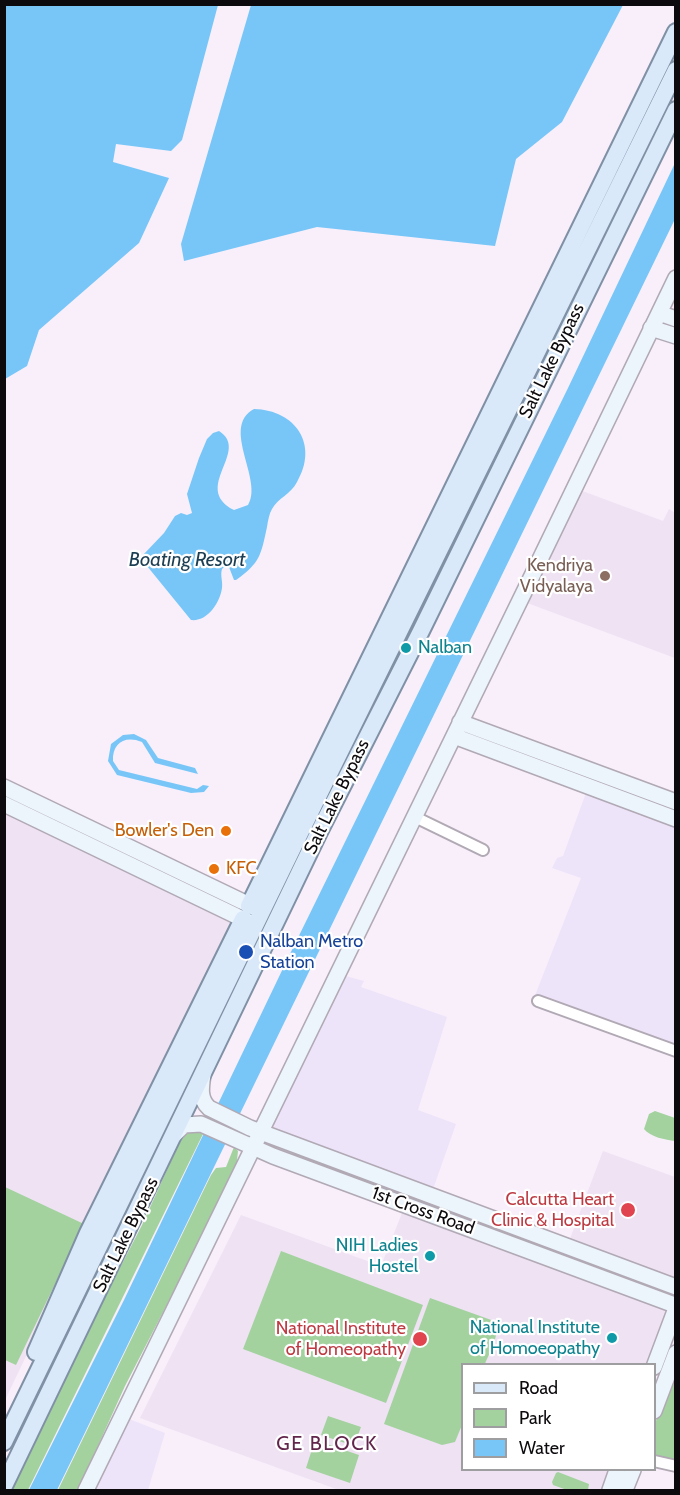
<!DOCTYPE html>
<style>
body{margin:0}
#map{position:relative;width:680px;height:1495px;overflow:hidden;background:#f8effb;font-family:Cabin,sans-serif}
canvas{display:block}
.frame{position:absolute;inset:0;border:6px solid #0d0a0e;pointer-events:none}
.legend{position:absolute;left:461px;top:1363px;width:195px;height:108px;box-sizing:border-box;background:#fff;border:2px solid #9e9d9f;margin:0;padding:8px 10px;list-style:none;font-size:18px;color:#0d0a0e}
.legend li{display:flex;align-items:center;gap:12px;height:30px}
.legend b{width:30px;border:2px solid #9e9d9f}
</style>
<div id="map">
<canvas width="680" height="1495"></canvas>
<div class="frame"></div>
<ul class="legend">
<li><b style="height:8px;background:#d9e9fa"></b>Road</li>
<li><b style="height:16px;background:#a3d29f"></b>Park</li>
<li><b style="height:16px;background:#78c6f7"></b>Water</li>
</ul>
</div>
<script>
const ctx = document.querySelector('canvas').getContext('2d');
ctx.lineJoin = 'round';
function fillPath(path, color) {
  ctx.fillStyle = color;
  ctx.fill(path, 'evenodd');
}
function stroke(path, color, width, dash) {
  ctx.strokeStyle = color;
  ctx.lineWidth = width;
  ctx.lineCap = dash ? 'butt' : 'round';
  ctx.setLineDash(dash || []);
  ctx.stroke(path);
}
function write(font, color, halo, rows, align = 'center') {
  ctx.font = font + ' Cabin,sans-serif';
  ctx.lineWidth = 4.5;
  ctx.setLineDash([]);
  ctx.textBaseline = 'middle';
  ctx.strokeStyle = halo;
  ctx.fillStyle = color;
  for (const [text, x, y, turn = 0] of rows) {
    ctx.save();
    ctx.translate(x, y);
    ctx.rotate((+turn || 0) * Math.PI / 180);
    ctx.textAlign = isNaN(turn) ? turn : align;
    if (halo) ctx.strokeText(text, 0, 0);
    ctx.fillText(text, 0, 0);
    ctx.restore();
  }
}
fillPath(new Path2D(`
 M587 790 675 822V1049L534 998 581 878 552 868 557 858 563 856Z
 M342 975 364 981 361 987 447 1017 418 1110 456 1124 432 1192 266 1133Z
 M124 1417 165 1433 148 1490H89Z`), '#eee4f9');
fillPath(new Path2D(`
 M577 489 663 521 669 509 675 513V658L522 601Z
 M5 808 235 922 5 1400Z
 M603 1151 675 1177V1284L568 1244Z
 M404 1208 667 1307 669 1313 651 1364H462V1470H613L606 1490H339L140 1418 241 1215 381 1266Z`), '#eee2f3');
fillPath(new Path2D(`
 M655 1111 675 1118V1141C666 1140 650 1137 644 1129L649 1114Z
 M201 1128 204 1132 28 1490H9L91 1324 142 1225 181 1139 191 1130Z
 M234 1147 238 1151 236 1170 125 1386 78 1490H58L211 1175 216 1168 226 1167Z
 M5 1187 84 1224 16 1365 5 1360Z
 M281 1251 423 1305 386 1403 243 1349Z
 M430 1298 494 1321C502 1332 489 1353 485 1364H462V1425L455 1442 442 1445 384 1424Z
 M675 1365V1460L654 1455 655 1424Z
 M328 1416 361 1427 354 1446 321 1435Z
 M315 1440 359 1455 350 1483 306 1468Z
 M558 1472 589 1484 588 1490H567L553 1485 552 1482 556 1473Z`), '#a3d29f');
fillPath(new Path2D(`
 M4 5H218L182 140 171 151 116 144 113 162 169 178 139 243 39 330 27 366 5 379Z
 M251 5V4L623 5 562 122 516 159 495 246 317 227 184 261 181 244Z
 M675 163V219L57 1490H29L124 1300 288 958 568 388Z
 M254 409C296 410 319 445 297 482 291 494 278 498 272 509 269 514 268 521 267 527 261 555 260 563 236 580H234L229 567 225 566 222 569C220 576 223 581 222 588 220 603 207 622 191 620L147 566 143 555 164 533 175 516 181 513 187 515 192 513 187 494 199 458 207 439 213 433 219 431C251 451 191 488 234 510L248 505C264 480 220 427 254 409Z
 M134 734 146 740 158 758 195 768 198 774 155 763 142 742C125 735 112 743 113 761L119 770 197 789 203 785 209 786 204 792 191 793 117 775 108 761 111 744 123 735Z`), '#78c6f7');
const street = new Path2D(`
 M415 817 483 850
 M538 1001 676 1051
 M654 1461 676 1466`);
const secondary = new Path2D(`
 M659 313 676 319
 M651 328 676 336
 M460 722 676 802
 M454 736 676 819
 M4 787 260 910
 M4 804 253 924
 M203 1075C201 1087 199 1099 209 1108L250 1128 676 1287
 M174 1135 184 1125 201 1124 273 1156 672 1304
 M654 1367 675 1311
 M654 1411 676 1353
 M86 1490C283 1087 481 683 676 278
 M610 1490 617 1470
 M625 1490 633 1470`);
const primary = new Path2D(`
 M249 906 676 32
 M36 1352 88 1233 243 919
 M4 1442 301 831 676 70
 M4 1486 319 832 421 631 676 110`);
stroke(street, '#b1a9b4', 14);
stroke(secondary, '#b1a9b4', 18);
stroke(primary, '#8191a5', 20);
stroke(street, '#fff', 10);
stroke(secondary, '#ecf4fc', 15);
stroke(primary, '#d9e9fa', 16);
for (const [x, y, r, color] of [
 [605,576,6,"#8d6e63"],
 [406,648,6,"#0f9aa8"],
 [226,831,6,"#e8710a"],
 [214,869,6,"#e8710a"],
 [246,952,8,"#1a4fb4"],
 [628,1210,8,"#e0444e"],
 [430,1256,6,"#0f9aa8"],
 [612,1338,6,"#0f9aa8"],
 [420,1339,8,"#e0444e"]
]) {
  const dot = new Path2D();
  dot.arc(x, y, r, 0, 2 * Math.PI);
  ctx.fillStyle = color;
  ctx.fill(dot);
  stroke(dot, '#fff', 2);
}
write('18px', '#0d0a0e', '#fff', [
 ["Salt Lake Bypass",552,361,-64],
 ["Salt Lake Bypass",337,797,-64],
 ["1st Cross Road",423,1211,20],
 ["Salt Lake Bypass",126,1235,-64]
]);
write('18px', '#785e54', '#fff', [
 ["Kendriya",593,566],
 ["Vidyalaya",593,587]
], 'right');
write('18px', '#0d838f', '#fff', [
 ["Nalban",418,648,"left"],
 ["NIH Ladies",418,1246],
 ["Hostel",418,1267],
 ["National Institute",600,1328],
 ["of Homoeopathy",600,1349]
], 'right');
write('18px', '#c56008', '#fff', [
 ["Bowler's Den",214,831],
 ["KFC",226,869,"left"]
], 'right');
write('18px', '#164399', '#fff', [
 ["Nalban Metro",260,942],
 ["Station",260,963]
], 'left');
write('18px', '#be3a42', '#fff', [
 ["Calcutta Heart",614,1200],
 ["Clinic & Hospital",614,1221],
 ["National Institute",406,1329],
 ["of Homeopathy",406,1350]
], 'right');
write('italic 20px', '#1d3f54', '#fff', [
 ["Boating Resort",187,560]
]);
ctx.letterSpacing = '1.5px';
write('20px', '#62264c', '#fff', [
 ["GE BLOCK",327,1444]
]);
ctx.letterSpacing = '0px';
</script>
